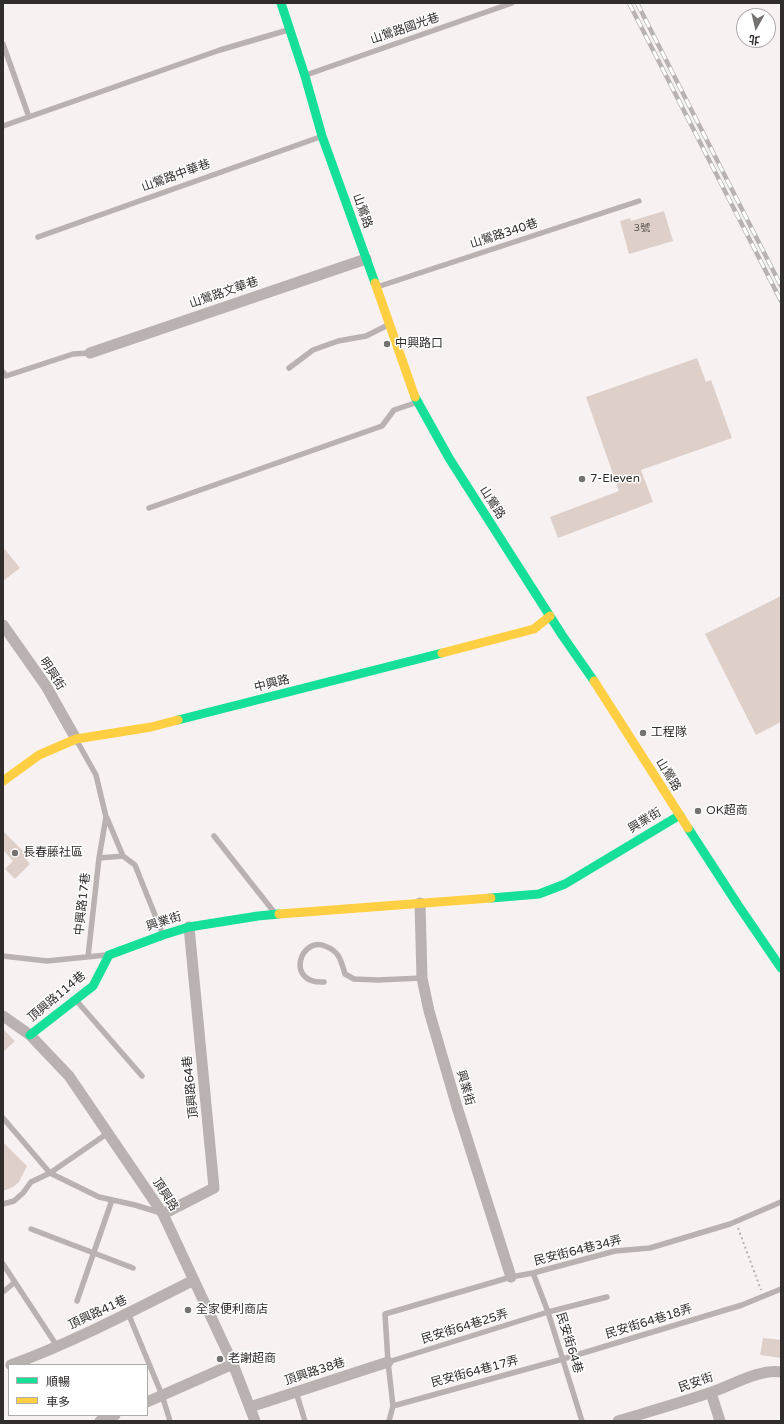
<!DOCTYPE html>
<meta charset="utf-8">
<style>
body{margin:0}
#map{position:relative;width:784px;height:1424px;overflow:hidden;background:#f7f2f1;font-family:"Varela Round","Noto Sans TC",sans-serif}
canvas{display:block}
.frame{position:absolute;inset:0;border:4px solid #312d2c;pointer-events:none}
.legend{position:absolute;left:8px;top:1364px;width:140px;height:52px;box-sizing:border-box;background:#fff;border:1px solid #adabab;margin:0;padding:5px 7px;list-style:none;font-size:12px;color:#312d2c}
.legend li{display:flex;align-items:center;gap:8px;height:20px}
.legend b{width:20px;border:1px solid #adabab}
.north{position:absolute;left:736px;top:8px;width:40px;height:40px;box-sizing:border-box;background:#fff;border:1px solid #adabab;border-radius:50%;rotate:188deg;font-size:11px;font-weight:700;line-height:16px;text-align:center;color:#312d2c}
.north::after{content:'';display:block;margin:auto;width:14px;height:18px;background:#767271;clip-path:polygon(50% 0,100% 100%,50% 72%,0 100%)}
</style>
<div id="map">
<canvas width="784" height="1424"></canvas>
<div class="frame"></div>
<ul class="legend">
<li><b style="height:5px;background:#16e098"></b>順暢</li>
<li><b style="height:5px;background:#ffcf43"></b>車多</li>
</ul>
<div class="north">北</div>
</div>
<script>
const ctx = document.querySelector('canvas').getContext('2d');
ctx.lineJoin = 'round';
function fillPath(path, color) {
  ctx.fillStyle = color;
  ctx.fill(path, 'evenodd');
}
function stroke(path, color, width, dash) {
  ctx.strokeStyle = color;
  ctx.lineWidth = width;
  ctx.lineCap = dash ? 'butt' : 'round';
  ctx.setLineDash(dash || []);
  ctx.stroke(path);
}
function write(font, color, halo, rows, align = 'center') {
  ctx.font = font + ' "Varela Round","Noto Sans TC",sans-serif';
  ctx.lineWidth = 3;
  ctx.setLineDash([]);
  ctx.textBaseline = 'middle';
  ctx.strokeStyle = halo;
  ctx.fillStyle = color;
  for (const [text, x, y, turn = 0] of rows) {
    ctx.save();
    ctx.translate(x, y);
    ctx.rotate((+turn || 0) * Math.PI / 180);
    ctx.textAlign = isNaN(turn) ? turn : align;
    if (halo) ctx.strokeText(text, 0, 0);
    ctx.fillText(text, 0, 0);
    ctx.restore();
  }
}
fillPath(new Path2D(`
 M664 211 673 241 629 254 620 221 630 218 631 221Z
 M697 358 706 382 711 380 732 438 641 470 653 502 558 538 550 517 619 491 586 397Z
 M3 547 20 568 3 581Z
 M781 596V722L756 735 705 634Z
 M3 831 27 855 26 859 30 864 15 879 5 869 13 861 3 850Z
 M3 1029 15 1041 3 1052Z
 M3 1142 27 1166 19 1182 13 1187 3 1191Z
 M763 1338 781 1340V1358L760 1355Z`), '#decfc9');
stroke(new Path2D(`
 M738 1228 761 1290`), '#b8b1b1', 2, [2, 3]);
stroke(new Path2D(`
 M3 44 29 117
 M306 75 512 3
 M3 126 220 50 288 30
 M38 237 320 137
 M377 287 639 201
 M289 368 313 350 338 341 366 336 388 325
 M3 372 6 376 73 354 90 353
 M149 508 382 426 394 410 415 403
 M77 741 96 775 106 817 99 858 88 957
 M107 818 123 856
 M214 836 274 912
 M99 858 123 856 135 865 163 935
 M3 956 47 961 106 955
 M324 982C285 984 300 936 325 946 339 951 341 960 345 974L354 979 378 980 422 978
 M75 999 142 1076
 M3 1118 50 1173 99 1197 135 1205 161 1213
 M3 1204 14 1201 23 1193 31 1182 50 1173 108 1133
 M31 1229 133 1268
 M3 1264 57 1346
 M533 1273 548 1312 582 1421
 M3 1292 15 1282
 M77 1301 112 1200
 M128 1313 162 1395 170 1421
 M388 1362 548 1312 607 1297
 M296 1392 305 1421
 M393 1406 563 1359 742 1305 781 1289
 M389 1421 393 1406 388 1362 385 1314 511 1277 533 1273 615 1251 650 1248 730 1224 781 1202`), '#bab1b1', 5.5);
stroke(new Path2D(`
 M90 353 366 259
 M3 625 46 686 76 739
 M420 903 422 978 429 1011 457 1107 511 1277
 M3 1016 30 1035 69 1076 163 1214 233 1364 255 1421
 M163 1214 214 1188 189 927
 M11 1365C74 1342 134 1310 194 1280
 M711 1393 720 1421
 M147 1402 233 1364
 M250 1407 388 1362
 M100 1421 115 1415
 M618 1421C648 1412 679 1403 709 1393 729 1387 760 1368 781 1372`), '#bab1b1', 11);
stroke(new Path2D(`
 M281 3 305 76 322 136 375 283
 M415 397 449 458 562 635 594 681
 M178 720 442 653
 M688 828 738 905 781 968
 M491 898 539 894 565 884 680 815
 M30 1035 93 986 109 955 163 935 189 927 258 916 279 914`), '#16e098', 9);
stroke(new Path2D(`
 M375 283 415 397
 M442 653 534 629 550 616
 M594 681 688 828
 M3 781 39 755 76 739 151 727 178 720
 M279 914 491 898`), '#ffcf43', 9);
const rail = new Path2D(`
 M629 3 781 301
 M637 3 781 286`);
stroke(rail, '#b9b2b3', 4.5);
stroke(rail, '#fff', 3, [9]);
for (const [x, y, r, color] of [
 [387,344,4,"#767271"],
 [582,479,4,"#767271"],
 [643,733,4,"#767271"],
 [698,811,4,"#767271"],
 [15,853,4,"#767271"],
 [188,1310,4,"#767271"],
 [220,1359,4,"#767271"]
]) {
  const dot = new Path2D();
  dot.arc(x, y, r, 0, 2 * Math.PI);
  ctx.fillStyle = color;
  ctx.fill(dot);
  stroke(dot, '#fff', 1.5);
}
write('10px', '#5c5653', null, [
 ["3號",642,228]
]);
write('12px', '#312d2c', '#fff', [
 ["山鶯路國光巷",405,29,-19],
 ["山鶯路中華巷",176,176,-20],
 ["山鶯路",362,211,70],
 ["山鶯路340巷",504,234,-18],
 ["山鶯路文華巷",224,293,-19],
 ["山鶯路",492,503,57],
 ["明興街",52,674,57],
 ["中興路",272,684,-14],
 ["山鶯路",668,775,58],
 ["興業街",645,821,-31],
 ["中興路17巷",83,904,-84],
 ["興業街",164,922,-18],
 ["頂興路114巷",57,997,-40],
 ["頂興路64巷",191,1087,-96],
 ["興業街",465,1088,74],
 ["頂興路",165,1195,57],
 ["民安街64巷34弄",578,1251,-14],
 ["頂興路41巷",98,1313,-25],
 ["民安街64巷18弄",649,1322,-17],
 ["民安街64巷25弄",465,1327,-17],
 ["民安街64巷",569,1343,73],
 ["頂興路38巷",315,1372,-18],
 ["民安街64巷17弄",475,1372,-15],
 ["民安街",696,1383,-19]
]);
write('12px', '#312d2c', '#fff', [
 ["中興路口",395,344],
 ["7-Eleven",590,479],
 ["工程隊",651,733],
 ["OK超商",706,811],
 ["長春藤社區",23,853],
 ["全家便利商店",196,1310],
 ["老謝超商",228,1359]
], 'left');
</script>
